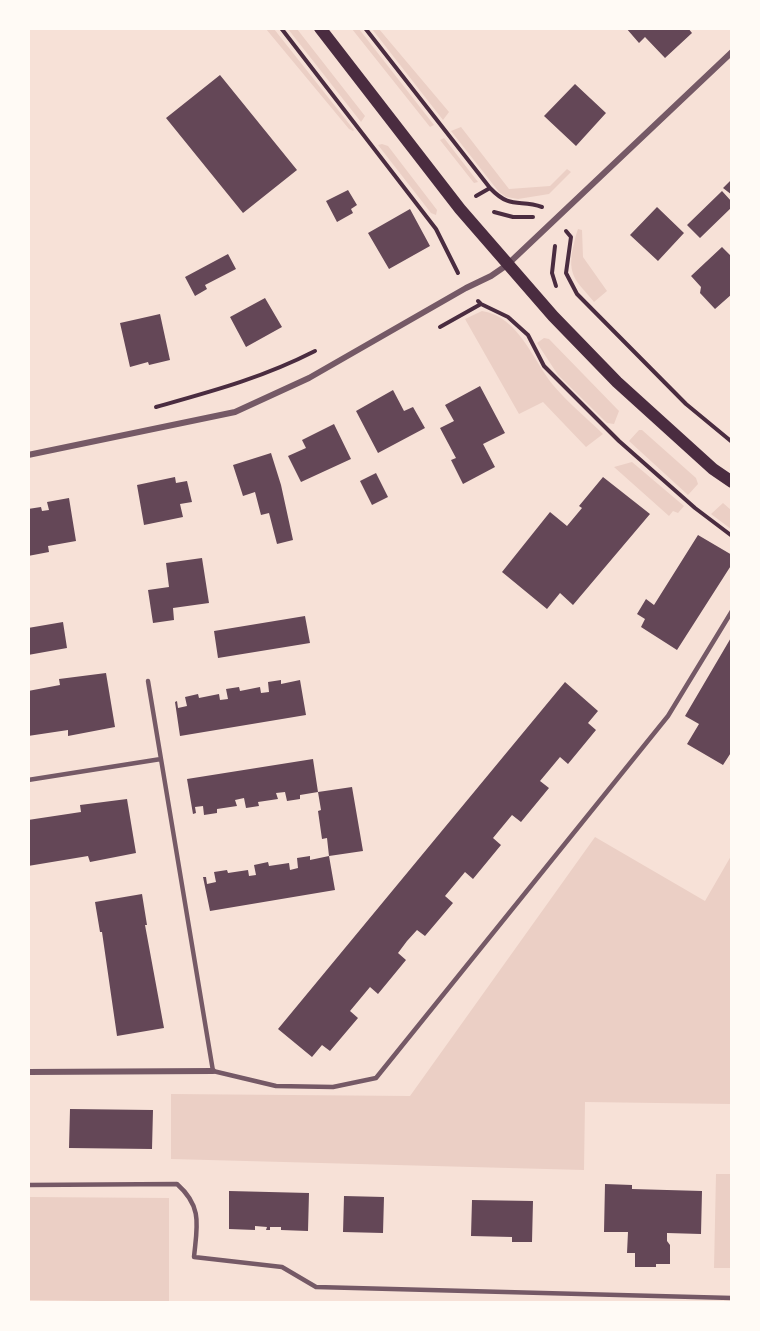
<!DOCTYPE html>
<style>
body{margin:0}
#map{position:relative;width:760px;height:1331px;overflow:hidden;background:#f7e1d7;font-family:"DM Sans",sans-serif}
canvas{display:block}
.frame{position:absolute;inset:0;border:30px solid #fffaf5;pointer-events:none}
</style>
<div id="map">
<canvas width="760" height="1331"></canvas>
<div class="frame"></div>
</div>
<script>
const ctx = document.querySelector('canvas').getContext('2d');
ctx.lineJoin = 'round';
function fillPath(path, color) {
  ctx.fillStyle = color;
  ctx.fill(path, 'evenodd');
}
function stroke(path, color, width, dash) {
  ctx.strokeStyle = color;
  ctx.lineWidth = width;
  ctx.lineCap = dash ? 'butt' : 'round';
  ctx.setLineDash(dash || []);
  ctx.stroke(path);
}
fillPath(new Path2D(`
 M266 29H274L354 130 353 131 349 129Z
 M288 29H297L365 116 361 122Z
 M352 29H359L434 125 430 127Z
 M372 29H379L449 112 443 120Z
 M461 127 509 189 550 186 567 169 571 172 549 194 518 199 506 197 499 192 451 131Z
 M444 138 478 182 474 183 440 140Z
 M382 144 388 146 437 210 436 215 431 213 378 145Z
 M578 229 582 230 583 257 607 291 594 302C579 283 568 278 572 252 574 244 575 237 578 229Z
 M482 311C519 317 532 359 553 385 568 403 587 418 603 434L586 447 543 402 519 414 465 319Z
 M544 338 549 339 619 411 614 424 607 423 558 375 537 343Z
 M639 430H642L696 478 698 484 688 495 629 441Z
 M632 462 684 506 678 513 673 511 669 516 614 467Z
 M723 503 731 510V529L711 514Z
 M595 837 705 901 731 856V1104L585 1102 584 1170 171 1159V1094L410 1096Z
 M716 1174H731V1268H714Z
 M29 1197 169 1198V1302L29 1300Z`), '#ebcfc5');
fillPath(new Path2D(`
 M626 28H688L692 33 665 58 645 37 639 43Z
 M220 75 297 170 243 213 166 118Z
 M575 84 606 113 576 146 544 116Z
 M732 179V195L723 188Z
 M348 190 357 205 351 209 353 213 337 222 326 201Z
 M722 191 732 202V207L700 238 687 225Z
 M657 207 684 233 658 261 630 235Z
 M410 209 430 246 389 269 368 233Z
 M722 247 732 257V294L715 309 700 293 701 287 691 276Z
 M228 254 236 269 205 285 207 289 195 296 185 277Z
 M265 298 282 327 246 347 230 317Z
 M160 314 170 360 149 365 148 362 130 367 120 323Z
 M480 386 505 433 483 444 495 467 463 484 451 460 456 458 440 428 454 421 445 405Z
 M393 390 404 411 413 407 425 428 378 453 356 411Z
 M334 424 351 459 301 482 288 456 306 448 302 440Z
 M271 453 281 485 293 540 277 544 269 513 261 515 255 492 243 496 233 465Z
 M376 473 388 497 372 505 360 481Z
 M175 477 176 483 187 481 192 502 180 504 183 517 144 525 137 485Z
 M603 477 650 514 573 605 560 593 547 609 502 572 550 512 567 526 582 508 579 506Z
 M69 498 76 541 48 546 49 552 28 556V509L41 507 42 511 49 510 47 502Z
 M698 535 732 555V564L677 650 641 627 645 619 637 614 646 599 654 605Z
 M202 558 209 603 173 608 174 620 153 623 148 590 169 587 166 563Z
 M305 616 310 643 218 658 214 631Z
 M63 622 67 648 28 655V628Z
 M732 636V751L723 765 687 744 699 724 685 716Z
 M106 673 115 727 68 736V730L28 736V691L60 685 59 679Z
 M281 680V684L300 680 306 715 180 736 175 702 177 701 178 708 187 706 185 697 198 694 199 698 219 694 220 700 228 699 226 689 239 687 240 691 260 687 261 693 269 692 268 682Z
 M565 682 598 711 588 723 596 730 568 764 560 757 540 781 549 788 521 822 512 815 493 838 501 845 473 879 465 872 445 896 453 903 425 936 417 930 407 941 398 953 406 960 378 994 370 987 350 1011 358 1018 330 1051 322 1045 312 1057 278 1029Z
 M313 759 318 792 300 795V799L287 801 285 792 276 793 278 799 258 802 259 806 246 808 244 798 235 800 237 806 217 809V813L204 815 203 806 195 807 196 813 193 814 187 779Z
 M352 787 363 851 329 856 327 838 322 839 318 811 321 810 318 792Z
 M127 799 136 853 90 862 88 856 28 866V820L81 812 80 805Z
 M310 856V860L329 856 335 890 210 911 203 877H206L207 884 216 882 214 872 227 870 228 873 248 870 249 876 256 875 254 865 268 862 269 866 289 863 290 870 298 868 297 858Z
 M142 894 147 925H145L164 1028 117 1036 102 932H100L95 902Z
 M70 1109 153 1110 152 1149 69 1148Z
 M605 1184 632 1185V1189L702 1191 701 1234 667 1233V1241L670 1245V1264H656V1267H635V1253H627L628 1232H604Z
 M229 1191 309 1193 308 1231 281 1230V1227H270V1230H266L267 1227 255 1226V1230L229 1229Z
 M344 1196 384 1197 383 1233 343 1232Z
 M472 1200 533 1201 532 1242H512V1237L471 1236Z`), '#644757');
stroke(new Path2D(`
 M281 28 436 229 458 273
 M365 28 490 188C511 210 519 199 542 207
 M476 196 490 188
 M494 212 513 217H533
 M566 231 571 237 566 273 577 294 686 404 732 442
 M555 246 552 273 556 286
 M478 301 481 304 508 317 528 335 544 366 619 441 695 508 732 536
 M440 327 481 304
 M156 407C213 391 262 378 315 351`), '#4a2c40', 4);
stroke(new Path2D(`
 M148 681 213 1071 276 1086 333 1087 376 1078 668 716 732 611
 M28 780 161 759
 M28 1185 177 1184C203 1207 197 1226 194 1257L282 1267 316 1287 732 1298`), '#755966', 4.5);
stroke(new Path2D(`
 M28 455 235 412 309 378 466 288 491 276 507 265 732 52
 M28 1072 213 1071`), '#755966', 6);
stroke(new Path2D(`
 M320 28 460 209 553 316 617 382 713 469 732 482`), '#4a2c40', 12);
</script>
